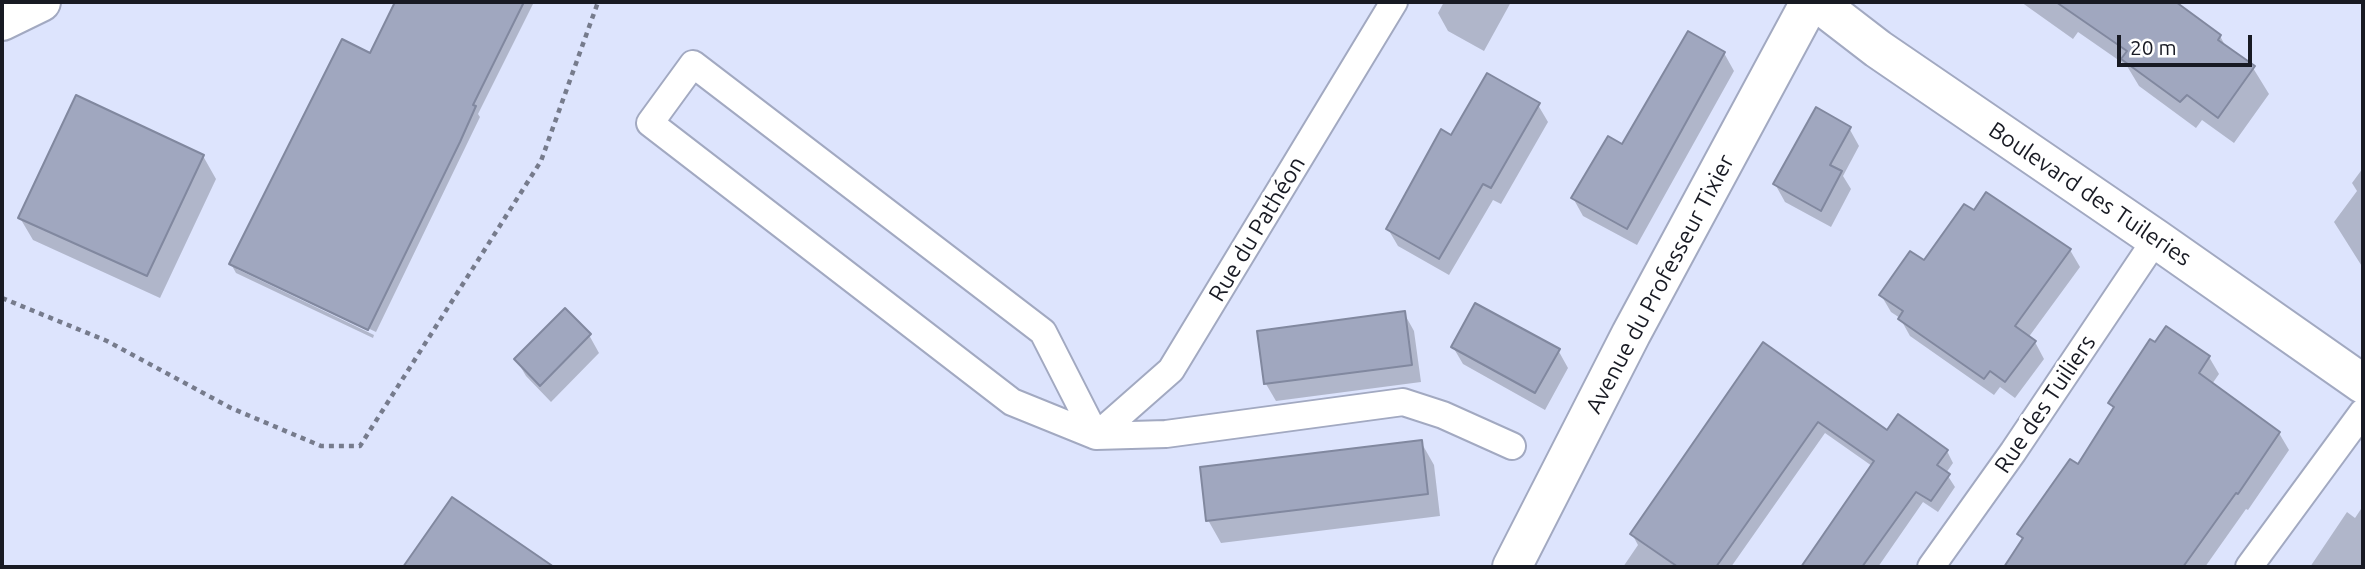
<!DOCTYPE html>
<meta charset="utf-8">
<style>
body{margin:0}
#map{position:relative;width:2365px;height:569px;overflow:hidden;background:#dde4fd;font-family:Ubuntu,sans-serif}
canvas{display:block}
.frame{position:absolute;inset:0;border:4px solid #181a23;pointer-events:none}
.scale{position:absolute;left:2117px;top:35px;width:135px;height:32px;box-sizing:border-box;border:4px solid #181a23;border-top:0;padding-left:9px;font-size:21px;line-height:24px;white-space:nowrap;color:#181a23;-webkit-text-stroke:5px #fff;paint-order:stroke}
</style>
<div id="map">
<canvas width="2365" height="569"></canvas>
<div class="frame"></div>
<div class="scale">20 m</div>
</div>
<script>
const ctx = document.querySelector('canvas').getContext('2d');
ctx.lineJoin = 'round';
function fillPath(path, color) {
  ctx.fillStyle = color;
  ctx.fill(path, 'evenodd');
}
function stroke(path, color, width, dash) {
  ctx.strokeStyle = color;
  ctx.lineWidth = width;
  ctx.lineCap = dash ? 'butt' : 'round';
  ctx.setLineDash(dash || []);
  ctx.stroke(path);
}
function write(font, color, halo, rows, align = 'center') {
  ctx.font = font + ' Ubuntu,sans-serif';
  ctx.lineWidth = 7;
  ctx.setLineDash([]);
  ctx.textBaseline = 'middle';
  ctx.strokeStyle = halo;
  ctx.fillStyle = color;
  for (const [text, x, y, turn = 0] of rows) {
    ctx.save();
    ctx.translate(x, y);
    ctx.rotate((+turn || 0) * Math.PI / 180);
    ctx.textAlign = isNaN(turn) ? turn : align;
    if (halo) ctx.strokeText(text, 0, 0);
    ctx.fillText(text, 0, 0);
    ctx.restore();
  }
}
fillPath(new Path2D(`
 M397 2H534L478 114 480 117 376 332 237 266V269L374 335 373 338 236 273 231 264 371 56Z
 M1444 2H1511L1484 51 1448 31 1438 13Z
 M2021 2H2162L2183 16 2220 36 2227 49 2253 68 2269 94 2234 143 2202 120 2196 128 2139 86 2127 66 2078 32 2073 39Z
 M1724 53 1734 71 1637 245 1583 216 1573 198 1623 146Z
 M1538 105 1548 122 1501 204 1493 200 1449 275 1398 246 1388 229 1452 137Z
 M1849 128 1859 146 1843 176 1851 189 1831 227 1785 202 1775 184Z
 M203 156 216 179 160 298 33 240 20 218Z
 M2363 168V268L2334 222 2357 191 2352 183Z
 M2070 250 2080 267 2028 338 2035 342 2044 359 2015 398 2000 387 1994 395 1910 336 1900 318 1891 312 1881 295 1924 263Z
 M1404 313 1414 331 1421 382 1276 401 1266 384 1258 333Z
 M589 335 599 353 551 402 526 376 516 359Z
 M1763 344 1888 432 1947 451 1953 463 1946 473 1955 487 1938 512 1923 502 1878 567H1806L1872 466 1825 433 1731 567H1623L1638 545 1632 534Z
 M1453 347 1558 350 1568 368 1545 410 1463 364Z
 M2209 357 2219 374 2212 384 2279 433 2289 450 2248 510 2246 509 2205 567H2006L2023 541 2019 534 2079 467 2115 410 2110 403Z
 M1421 442 1434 465 1440 516 1221 543 1208 520Z
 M453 500 551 567H405Z
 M2363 506V567H2310L2347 512 2355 518Z`), '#0003');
const building = new Path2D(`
 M395 2H524L473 105 476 106 460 142 368 330 229 264 342 39 370 53Z
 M2056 2H2176L2221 35 2218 40 2255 66 2218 118 2187 95 2180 102 2121 59 2127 51Z
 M1688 31 1725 52 1627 229 1571 198 1608 136 1622 144Z
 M1487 73 1540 103 1491 188 1483 184 1439 259 1386 229 1441 129 1451 135Z
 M76 95 204 155 147 276 18 218Z
 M1816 107 1851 127 1830 165 1842 171 1821 211 1773 184Z
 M1986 192 2071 249 2015 326 2036 341 2005 382 1990 371 1984 379 1898 319 1903 311 1879 295 1910 251 1924 260 1964 204 1974 210Z
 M1475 303 1560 349 1535 393 1451 347Z
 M565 308 591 334 540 386 514 359Z
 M1405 311 1412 365 1264 384 1257 331Z
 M2166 326 2210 356 2199 373 2280 432 2238 494 2236 493 2183 567H2004L2023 538 2017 534 2070 459 2078 464 2114 407 2108 403 2150 339 2155 342Z
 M1763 342 1887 430 1898 414 1948 450 1937 465 1950 474 1931 501 1916 492 1862 567H1801L1874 461 1818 422 1716 567H1678L1630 534Z
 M1422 440 1428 494 1206 521 1200 467Z
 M452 497 554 567H403Z`);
fillPath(building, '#a0a7bf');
stroke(building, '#81889f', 2);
const lane = new Path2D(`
 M1096 436 1043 332 693 64 650 123 1012 402 1096 436 1166 434 1403 402 1443 415 1512 446
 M1096 436 1171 370 1394 2
 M1931 567 2013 452 2156 239
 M2249 567 2363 412`);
const street = new Path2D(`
 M1817 2 1878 49 2156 239 2363 384
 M2 21 41 2`);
const secondary = new Path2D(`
 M1512 567 1631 334 1810 2`);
stroke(lane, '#a2a9c1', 30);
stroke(street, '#a2a9c1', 42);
stroke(secondary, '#a2a9c1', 42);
stroke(new Path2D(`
 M2 298 107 341 231 408 321 446H360L541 161 598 2`), '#767b8c', 4.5, [5, 5]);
stroke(lane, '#fff', 26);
stroke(street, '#fff', 38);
stroke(secondary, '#fff', 38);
write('23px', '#181a23', '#fff', [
 ["Boulevard des Tuileries",2090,194,34],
 ["Rue du Pathéon",1257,229,-59],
 ["Avenue du Professeur Tixier",1660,284,-62],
 ["Rue des Tuiliers",2045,404,-56]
]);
</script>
